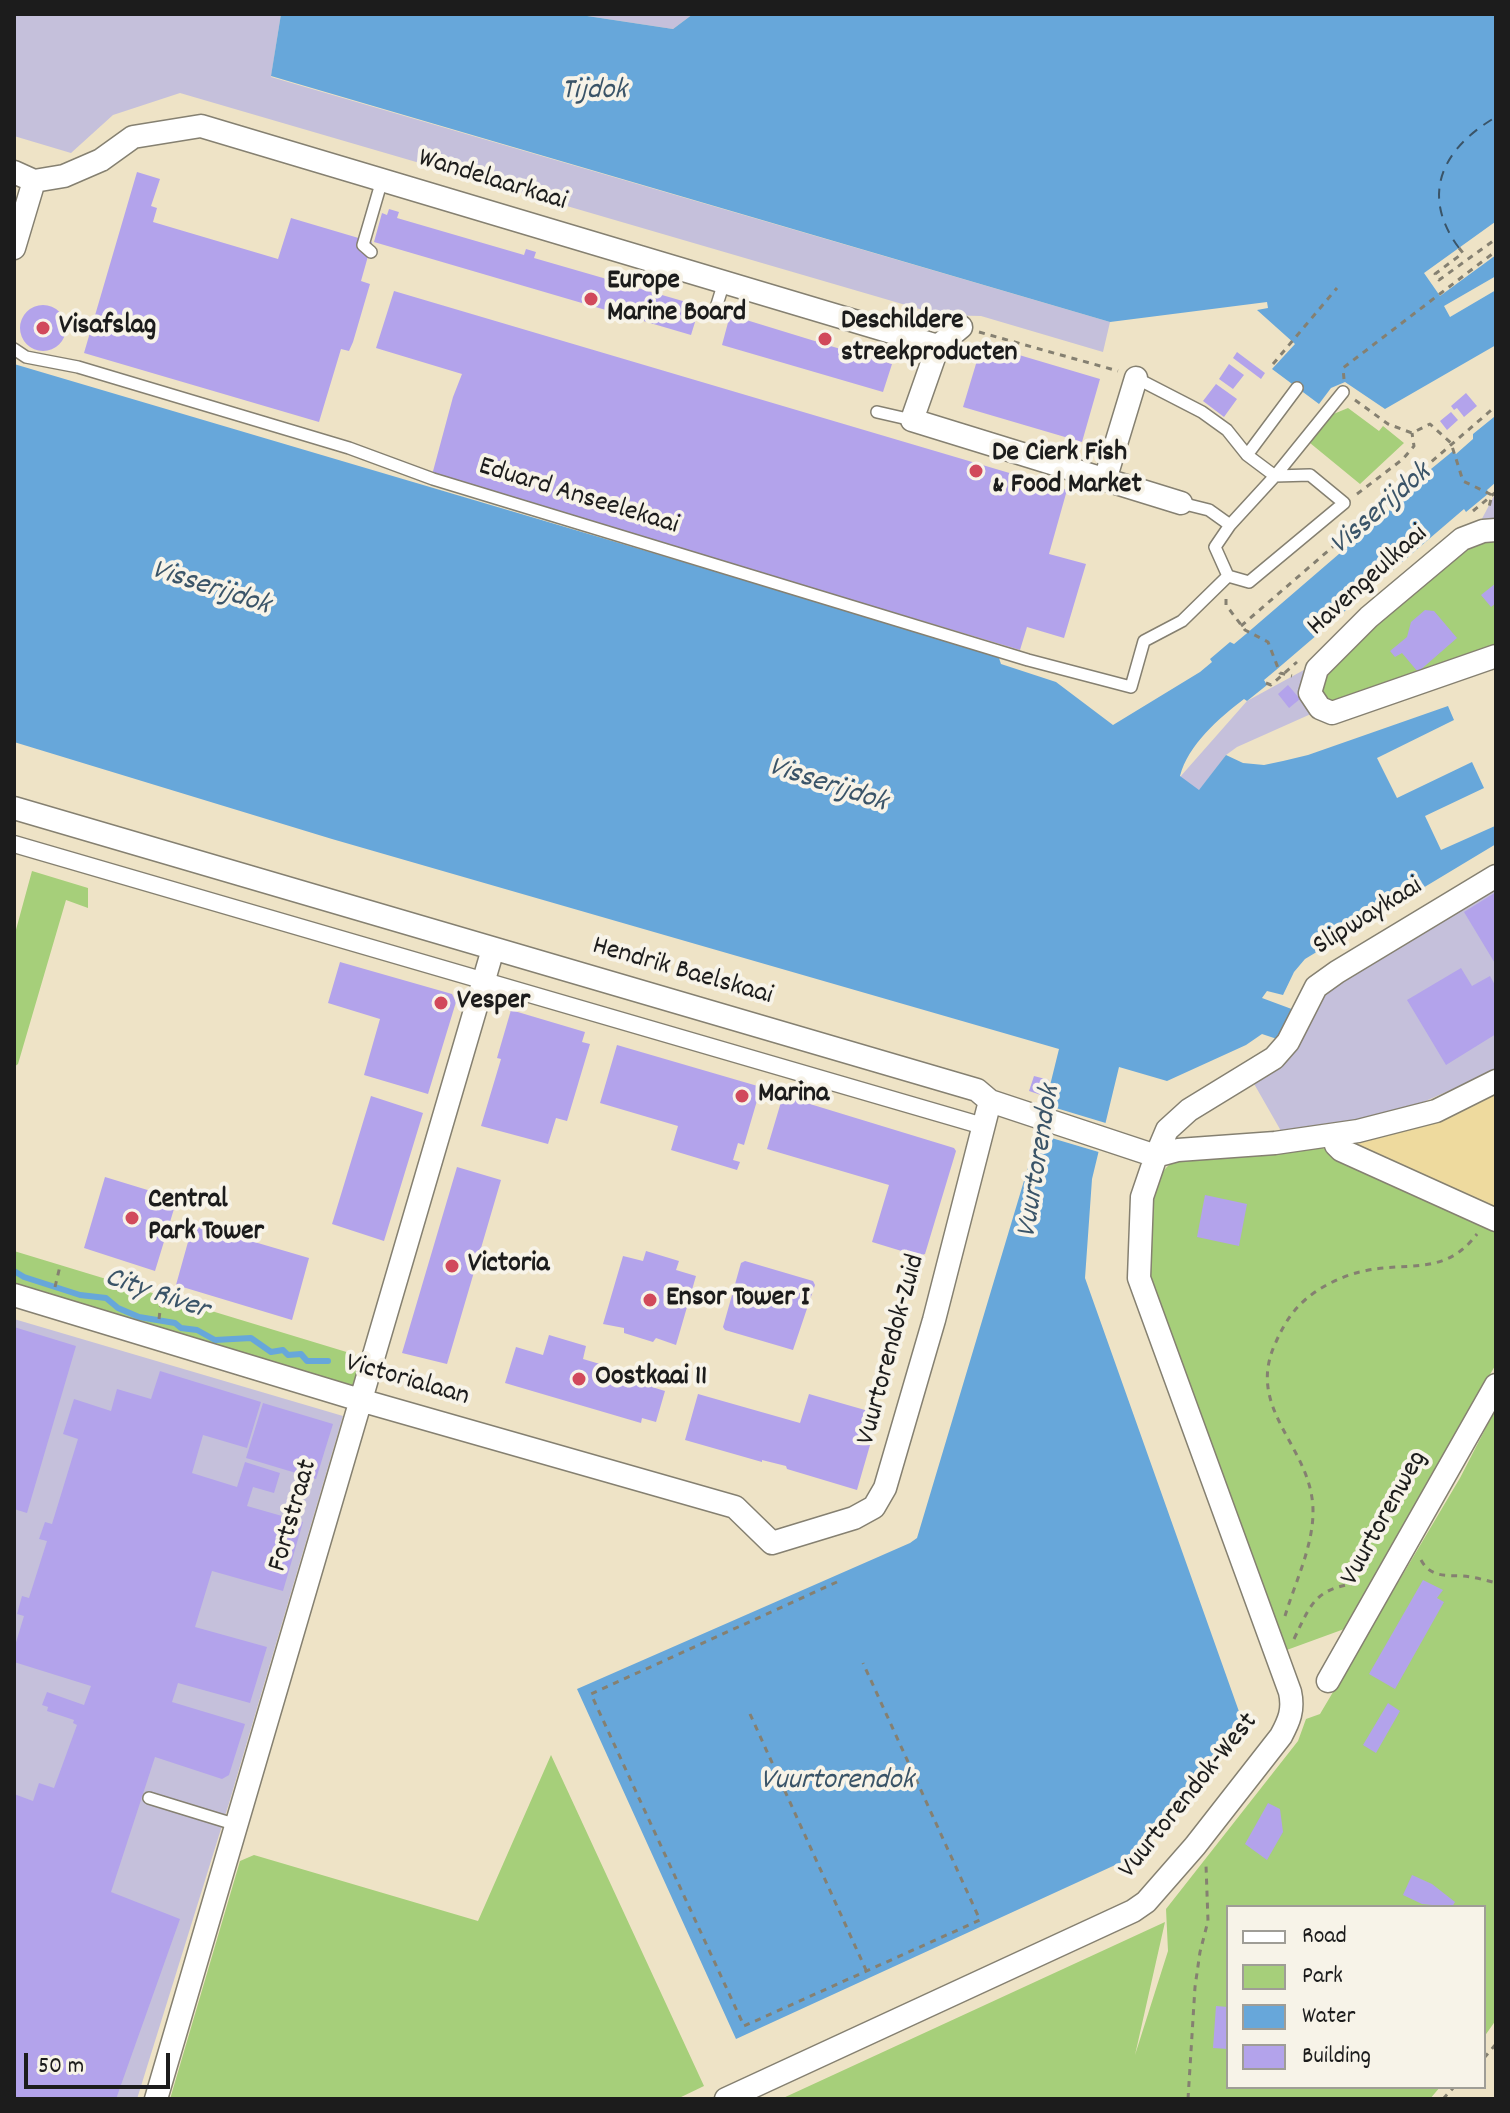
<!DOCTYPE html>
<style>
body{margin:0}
#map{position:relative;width:1510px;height:2113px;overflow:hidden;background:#eee3c6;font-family:Dekko,sans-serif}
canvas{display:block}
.frame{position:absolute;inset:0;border:16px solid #1c1c1c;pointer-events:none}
.legend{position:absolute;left:1226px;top:1905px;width:260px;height:184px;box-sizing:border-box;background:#f7f3e8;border:2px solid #9f9d96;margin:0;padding:10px 14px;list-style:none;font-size:24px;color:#1c1c1c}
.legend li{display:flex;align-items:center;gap:16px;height:40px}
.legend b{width:40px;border:2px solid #9f9d96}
.scale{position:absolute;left:24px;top:2053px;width:146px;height:36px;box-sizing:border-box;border:4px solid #1c1c1c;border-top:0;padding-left:10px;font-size:24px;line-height:28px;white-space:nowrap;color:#1c1c1c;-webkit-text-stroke:6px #f7f3e8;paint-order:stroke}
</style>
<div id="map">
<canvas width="1510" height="2113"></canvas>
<div class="frame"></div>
<ul class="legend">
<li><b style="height:10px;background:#fff"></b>Road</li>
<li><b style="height:22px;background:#a6cf7a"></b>Park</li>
<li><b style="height:22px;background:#67a7da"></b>Water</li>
<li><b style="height:22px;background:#b3a3eb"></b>Building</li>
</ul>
<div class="scale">50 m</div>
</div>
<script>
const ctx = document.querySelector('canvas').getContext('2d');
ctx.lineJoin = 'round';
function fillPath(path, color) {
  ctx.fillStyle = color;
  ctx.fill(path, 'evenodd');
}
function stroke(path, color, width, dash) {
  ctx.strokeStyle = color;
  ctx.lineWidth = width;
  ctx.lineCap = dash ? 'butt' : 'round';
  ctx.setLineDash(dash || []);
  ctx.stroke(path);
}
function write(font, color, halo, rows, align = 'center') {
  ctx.font = font + ' Dekko,sans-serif';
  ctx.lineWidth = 8;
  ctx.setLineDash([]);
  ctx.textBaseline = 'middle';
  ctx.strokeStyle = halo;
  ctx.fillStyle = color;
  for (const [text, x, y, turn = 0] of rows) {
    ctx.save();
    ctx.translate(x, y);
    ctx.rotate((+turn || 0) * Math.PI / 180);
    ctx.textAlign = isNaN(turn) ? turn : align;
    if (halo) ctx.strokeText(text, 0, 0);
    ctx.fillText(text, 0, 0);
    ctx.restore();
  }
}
fillPath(new Path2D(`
 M14 14H281L271 77 1110 322 1103 352 981 316 940 315 180 93 113 115 71 153 14 136Z
 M574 14H693L673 29Z
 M1496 492V647L1340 701 1237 747 1226 755 1199 791 1180 777 1247 701 1335 653 1475 532Z
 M1496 888V1070L1412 1107 1340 1126 1281 1131 1253 1082 1323 996 1342 980Z
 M14 1319 343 1416 230 1800 137 2099H14Z`), '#c5c0db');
fillPath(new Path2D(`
 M1348 408 1379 431 1383 426 1404 443 1360 484 1310 443 1331 415Z
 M1496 539V647L1325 704 1319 694 1332 659 1467 544Z
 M32 871 88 888V908L66 900 18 1064 14 1067V937Z
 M1323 1148 1339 1158 1496 1227V1364L1347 1628 1284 1651 1149 1274C1150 1243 1144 1180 1173 1162Z
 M14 1251 363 1357 354 1392 14 1289Z
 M1496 1408V2020L1484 2037V1907H1228V2087H1440L1430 2099H781L1165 1922 1135 2055 1168 1951 1166 1909 1298 1741 1306 1719 1320 1714 1460 1478Z
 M551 1755 704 2086 677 2099H170L240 1861 254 1855 478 1921Z`), '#a6cf7a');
fillPath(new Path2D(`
 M1496 1094V1208L1352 1143 1436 1122Z`), '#eeda9e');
fillPath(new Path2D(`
 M281 14H574L673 29 693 14H1496V345L1385 409 1345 382 1331 388 1319 404 1272 369 1295 344 1257 310 1268 308 1267 302 1110 322 271 76Z
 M14 364 998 655 1001 664 1056 682 1113 725 1200 672 1212 662 1210 659 1230 642 1234 644 1246 634 1433 473 1431 469 1453 451 1456 454 1473 439V434L1494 417 1496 420V482L1487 490 1489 493 1466 512 1464 509 1276 670 1264 680 1267 685 1247 701 1244 699C1219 718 1188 745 1180 776L1199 790 1226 755 1243 763 1264 765 1283 761 1308 755 1448 706 1454 720 1377 758 1397 798 1472 762 1484 788 1425 816 1441 850 1495 826 1496 844 1305 959 1294 972 1283 995 1267 991 1262 998 1297 1011 1283 1041 1262 1034 1246 1045 1167 1081 1119 1067 1092 1179 1085 1278 1242 1720 1137 1855 736 2039 577 1689 910 1543 917 1538 1038 1134 1059 1049 332 839 14 742Z`), '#67a7da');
fillPath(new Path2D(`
 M1495 222 1496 255 1440 296 1424 273Z
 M1496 276V290L1450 317 1444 306Z
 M1046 1105 1109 1124 1102 1153 1038 1134Z`), '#eee3c6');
stroke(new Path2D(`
 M14 1271 24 1277 80 1295 106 1298 118 1308 139 1317 175 1323 181 1328 197 1330 215 1340 251 1338 271 1352 283 1350 288 1355 301 1354 307 1361H328`), '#67a7da', 6);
stroke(new Path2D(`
 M1459 248C1419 194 1443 148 1496 117`), '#3a5468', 2, [10, 8]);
fillPath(new Path2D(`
 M137 172 160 179 151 206 157 208 153 222 278 259 291 218 372 242 361 281 370 284 353 342 349 351 341 349 319 422 84 353Z
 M389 209 399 212 397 218 524 255 526 249 536 252 534 258 700 306 691 335 374 242 382 213 387 215Z
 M394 291 1067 490 1049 554 1086 564 1064 638 1027 627 1020 650 432 475 453 397 462 374 376 348Z
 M20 328a23 23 0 1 1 46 0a23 23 0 1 1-46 0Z
 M730 315 818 342 820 336 829 339 827 345 892 364 883 392 722 345Z
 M982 344 1100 379 1082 442 963 407Z
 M1237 352 1265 373 1261 379 1233 358Z
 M1229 364 1244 375 1233 389 1219 379Z
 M1216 384 1237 399 1224 417 1203 401Z
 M1466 393 1477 406 1464 417 1457 408 1454 410 1451 406Z
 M1451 412 1458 420 1447 430 1440 421Z
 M1496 583V603L1491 607 1481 595Z
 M1425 610 1434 611 1457 638 1418 672 1402 653 1395 657 1390 651 1407 637 1411 622Z
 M1288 685 1300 699 1289 708 1278 694Z
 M1496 892V965L1464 912Z
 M340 962 452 994 456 1002 428 1094 364 1075 380 1019 328 1003Z
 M1461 968 1472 986 1490 976 1496 987V1034L1446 1065 1407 1000Z
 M511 1010 585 1032 582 1042 590 1044 567 1121 556 1118 548 1144 481 1126 501 1059 497 1058Z
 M617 1045 761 1087 744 1145 738 1143 733 1160 740 1162 737 1170 671 1150 678 1126 600 1103Z
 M1034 1076 1049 1080 1044 1096 1029 1091Z
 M371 1096 423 1113 384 1241 332 1224Z
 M787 1097 954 1148 956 1151 925 1254 918 1256 872 1242 889 1185 767 1149 781 1102Z
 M457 1167 501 1180 447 1364 402 1353Z
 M105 1177 177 1199 155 1271 84 1248Z
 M1205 1195 1247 1204 1239 1246 1197 1237Z
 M193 1224 309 1258 292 1320 176 1285Z
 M646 1251 679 1261 676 1270 696 1276 676 1345 656 1338 653 1342 624 1333V1328L603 1324 623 1256 643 1261Z
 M745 1261 813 1281 815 1285 793 1350 725 1330 723 1327 741 1263Z
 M14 1327 76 1346 27 1513 14 1509Z
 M549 1335 586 1346 583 1359 654 1380 652 1387 665 1391 656 1422 642 1418 641 1423 505 1383 516 1347 543 1355Z
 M160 1371 261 1402 247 1448 203 1435 192 1473 237 1487 245 1462 280 1473 274 1493 253 1487 247 1506 303 1522 283 1591 212 1571 195 1627 267 1647 250 1703 178 1683 172 1702 245 1724 229 1775 222 1779 155 1757 111 1892 180 1919 116 2099H14V1794L33 1801 39 1783 54 1788 77 1725 73 1723 74 1720 47 1711 48 1707 42 1705 47 1692 84 1705 91 1686 14 1662V1649L24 1616 17 1614 22 1596 29 1598 47 1541 39 1539 45 1522 52 1524 78 1439 63 1434 74 1399 111 1411 117 1389 151 1399Z
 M698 1394 800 1423 809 1394 879 1414 857 1490 787 1469 786 1466 762 1460V1462L685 1440Z
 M263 1403 333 1424 316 1479 246 1458Z
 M1423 1580 1443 1590 1437 1598 1444 1602 1395 1689 1369 1674Z
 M1388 1703 1400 1711 1376 1753 1363 1745Z
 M1268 1803 1280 1809 1283 1832 1267 1860 1245 1844Z
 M1412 1875 1432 1884 1455 1902 1452 1907 1422 1904 1403 1895Z
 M1216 2006 1228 2007V2049L1213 2048Z`), '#b3a3eb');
const service = new Path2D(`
 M371 252 363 245 382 180
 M715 311 724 282
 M14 349 26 357 78 367 349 448 433 479 1028 660 1131 687 1144 641 1182 621 1228 576
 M1136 378 1202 412 1227 430 1247 455 1275 476 1343 392
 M877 412 912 420
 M1247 455 1297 388
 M1310 475 1344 503 1249 582 1228 576 1215 547 1230 525 1275 476Z
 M1181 503 1209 510 1230 525
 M149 1798 237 1825`);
const pedestrian = new Path2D(`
 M14 844 983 1126`);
const minor = new Path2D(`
 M14 172 34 181
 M34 181 64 176 101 160 133 137 201 126 938 346
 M14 248 34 181
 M961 327 938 346 912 420 1181 503
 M1105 480 1136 378
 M1496 530 1483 531 1462 539 1369 617 1317 669 1310 693 1320 708 1332 713 1496 656
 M14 808 977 1090 990 1101 1156 1156 1178 1150 1275 1143 1358 1131 1436 1111 1496 1081
 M1333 1135 1336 1145 1341 1150 1496 1220
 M14 1295 360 1400 735 1507 772 1543 854 1518 874 1507 885 1488 934 1320 990 1101
 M1328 1681 1496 1385
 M156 2099 493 949
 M726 2099 1133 1911 1146 1902 1195 1846 1281 1736C1289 1721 1294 1710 1290 1692L1139 1278 1142 1197 1156 1156 1167 1130 1189 1110 1274 1058 1288 1042 1316 987 1337 972 1496 876`);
stroke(service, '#858071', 14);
stroke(pedestrian, '#858071', 19);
stroke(minor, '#858071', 25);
stroke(new Path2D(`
 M1459 248 1463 253 1435 274 1439 280 1496 239
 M979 332 1118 371
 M1273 364 1337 288
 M1344 379 1343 368 1496 251
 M1355 400 1388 424 1412 433 1430 424 1451 443 1463 481 1492 495 1488 511
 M1357 494 1403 459 1414 446 1412 433
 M1473 511 1496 492
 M1226 599V605L1245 630 1268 642 1280 673 1292 676
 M1241 626 1496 406
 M1266 683 1271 685 1297 662
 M55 1287 60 1266
 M159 1319 161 1303
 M1421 1560C1431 1578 1446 1575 1463 1576 1474 1577 1485 1580 1496 1583
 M837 1582 591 1694 744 2026 980 1920 863 1663
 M1285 1616C1296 1579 1318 1537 1312 1498 1304 1442 1247 1406 1275 1344 1283 1326 1291 1312 1306 1299 1320 1287 1342 1276 1360 1272 1406 1260 1444 1278 1477 1234
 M1294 1639C1313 1599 1316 1589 1362 1582
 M750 1714 866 1970
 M1484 2058 1496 2044
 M1188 2099 1195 1987 1200 1952 1208 1921 1206 1865
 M1443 2099 1454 2087`), '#858071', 3, [6, 6]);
stroke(service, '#fff', 11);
stroke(pedestrian, '#fff', 16);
stroke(minor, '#fff', 22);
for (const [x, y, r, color] of [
 [591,299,8,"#d1495b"],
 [43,328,8,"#d1495b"],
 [825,339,8,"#d1495b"],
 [976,471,8,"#d1495b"],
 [441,1003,8,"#d1495b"],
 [742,1096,8,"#d1495b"],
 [132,1218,8,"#d1495b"],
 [452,1266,8,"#d1495b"],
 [650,1300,8,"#d1495b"],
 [579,1379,8,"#d1495b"]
]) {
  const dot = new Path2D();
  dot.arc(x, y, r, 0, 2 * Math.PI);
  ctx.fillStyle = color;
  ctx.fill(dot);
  stroke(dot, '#f7f3e8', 3);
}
write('28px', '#1c1c1c', '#f7f3e8', [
 ["Wandelaarkaai",492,182,17],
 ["Eduard Anseelekaai",578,498,17],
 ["Havengeulkaai",1369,582,-42],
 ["Slipwaykaai",1369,918,-32],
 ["Hendrik Baelskaai",682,973,16],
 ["Vuurtorendok-Zuid",893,1350,-75],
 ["Victorialaan",407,1382,16],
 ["Fortstraat",295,1516,-74],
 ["Vuurtorenweg",1386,1519,-61],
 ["Vuurtorendok-West",1190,1797,-51]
]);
write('bold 28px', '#1c1c1c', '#f7f3e8', [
 ["Europe",607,283],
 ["Marine Board",607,315],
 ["Deschildere",841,323],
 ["streekproducten",841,355],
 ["Visafslag",59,328],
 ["De Cierk Fish",992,455],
 ["& Food Market",992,487],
 ["Vesper",457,1003],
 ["Marina",758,1096],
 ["Central",148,1202],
 ["Park Tower",148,1234],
 ["Victoria",468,1266],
 ["Ensor Tower I",666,1300],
 ["Oostkaai 11",595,1379]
], 'left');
write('italic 30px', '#3a5468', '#f7f3e8', [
 ["Tijdok",594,93],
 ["Visserijdok",1382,511,-41],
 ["Visserijdok",210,590,18],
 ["Visserijdok",827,787,18],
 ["Vuurtorendok",1041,1162,-81],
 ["City River",156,1296,19],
 ["Vuurtorendok",837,1783]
]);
</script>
